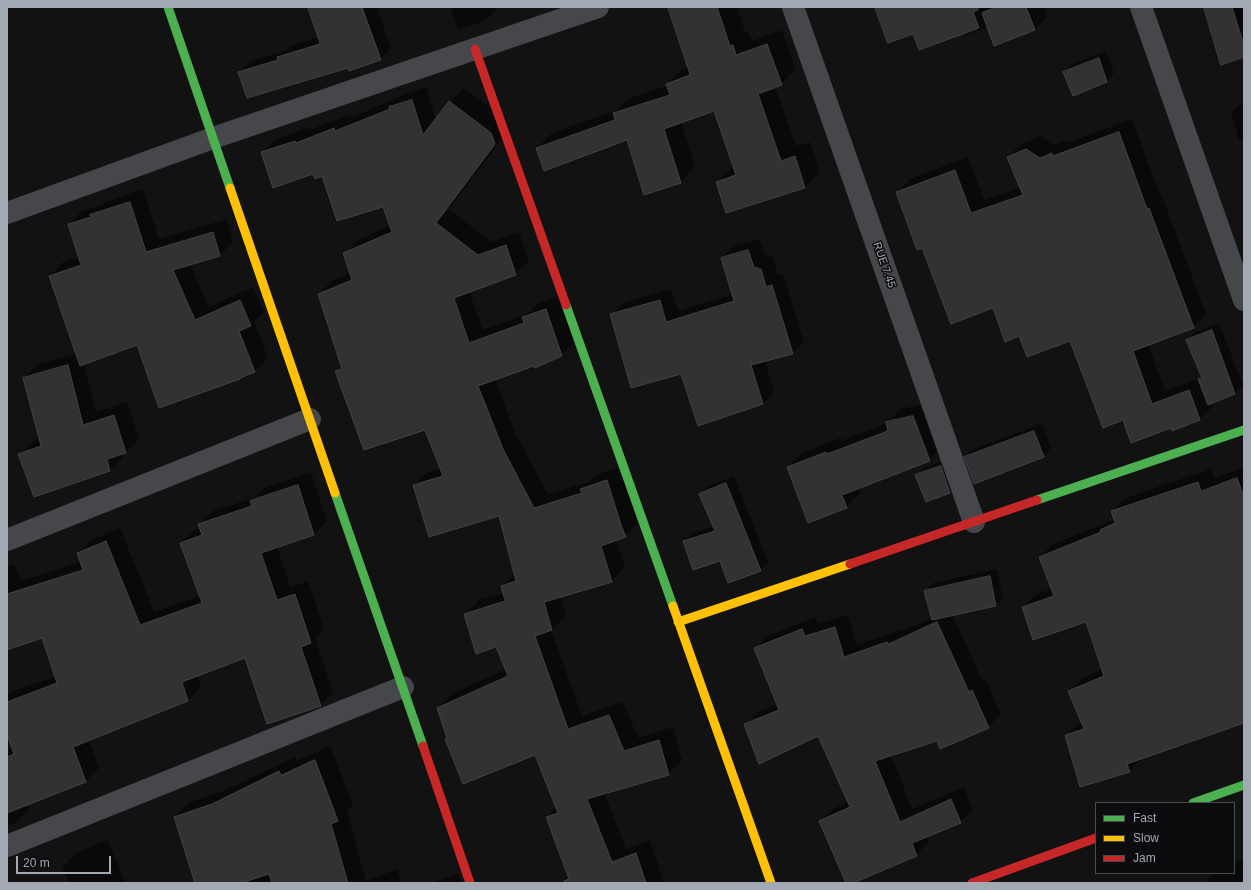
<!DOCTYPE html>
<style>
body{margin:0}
#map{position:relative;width:1251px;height:890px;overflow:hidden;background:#121212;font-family:Arial,sans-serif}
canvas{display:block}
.frame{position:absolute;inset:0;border:8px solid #a3a9b3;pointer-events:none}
.legend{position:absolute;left:1095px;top:802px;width:140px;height:72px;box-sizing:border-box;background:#0c0c0e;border:1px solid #484b50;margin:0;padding:5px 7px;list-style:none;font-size:12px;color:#a3a9b3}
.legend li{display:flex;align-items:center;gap:8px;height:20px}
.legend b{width:20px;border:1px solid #484b50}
.scale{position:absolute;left:16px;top:856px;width:95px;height:18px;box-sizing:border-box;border:2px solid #a3a9b3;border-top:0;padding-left:5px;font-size:12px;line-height:14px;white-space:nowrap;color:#a3a9b3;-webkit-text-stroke:3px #0c0c0e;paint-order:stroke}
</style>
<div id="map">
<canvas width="1251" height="890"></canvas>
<div class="frame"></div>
<ul class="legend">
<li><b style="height:5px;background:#4caf50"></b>Fast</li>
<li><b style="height:5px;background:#ffc107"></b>Slow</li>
<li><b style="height:5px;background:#c62828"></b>Jam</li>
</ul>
<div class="scale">20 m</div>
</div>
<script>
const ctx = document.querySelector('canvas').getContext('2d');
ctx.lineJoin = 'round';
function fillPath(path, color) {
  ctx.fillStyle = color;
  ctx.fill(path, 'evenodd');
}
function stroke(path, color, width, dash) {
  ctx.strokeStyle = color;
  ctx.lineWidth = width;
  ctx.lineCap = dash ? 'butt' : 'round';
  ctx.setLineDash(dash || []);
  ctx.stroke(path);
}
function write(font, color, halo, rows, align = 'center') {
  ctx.font = font + ' Arial,sans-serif';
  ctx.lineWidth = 3;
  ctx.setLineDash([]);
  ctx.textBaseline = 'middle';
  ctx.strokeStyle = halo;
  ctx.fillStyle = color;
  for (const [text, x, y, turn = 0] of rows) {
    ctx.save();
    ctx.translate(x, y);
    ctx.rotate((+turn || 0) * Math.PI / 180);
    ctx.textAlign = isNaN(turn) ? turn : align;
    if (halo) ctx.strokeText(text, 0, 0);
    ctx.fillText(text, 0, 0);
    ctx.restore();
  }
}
fillPath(new Path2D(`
 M309 7H377L391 48 380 59 348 67 239 72 251 61 285 51 290 46 319 37Z
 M451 7H495L496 9 485 21 458 30Z
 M672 7H737L745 32 748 31 752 41 782 30 796 69 781 84 775 87 796 146 810 142 820 172 805 187 727 212 717 182 734 166 715 110 681 122 695 167 680 182 627 139 537 148 552 133 617 110 629 98 668 86 667 84 682 69 688 67Z
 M876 7H1045L1044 8 1047 17 1034 30 988 27 966 35 965 32 913 33Z
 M1205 7H1244V57Z
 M1106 51 1114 73 1106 81 1064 72 1072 64Z
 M426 87 436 120 450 102 464 88 505 119 509 129 449 209 492 242 519 232 529 261 515 274 469 291 483 330 527 314 537 304 559 296 575 342 561 355 495 379 516 435 548 494 588 482 595 475 621 467 639 522 625 536 616 539 625 567 611 581 560 596 566 616 551 630 582 716 623 702 638 738 673 727 682 760 668 774 604 793 626 849 650 840 664 883H572L547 817 557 807 536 754 448 738 438 708 452 694 506 669 497 646 465 614 479 600 504 593 502 586 515 573 499 515 414 485 428 472 441 468 426 429 337 372 342 366 319 294 333 280 351 273 345 254 358 240 390 225 383 206 323 175 262 153 276 139 308 127 309 130 348 115 349 118 400 97 404 94Z
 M1244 104V139L1239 140 1231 113 1239 105Z
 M1132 119 1160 196H1162L1206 314 1193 327 1148 344 1165 391 1200 378 1202 376 1187 340 1195 332 1219 323 1243 385 1235 393 1212 402 1213 406 1200 419 1171 427 1123 419 1071 340 1020 335 993 307 923 247 897 192 910 179 968 157 984 200 1021 187 1008 157 1021 144 1040 136 1054 145 1065 141 1066 143Z
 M143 189 159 239 227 219 233 242 220 255 190 264 208 307 253 287 264 312 254 321 268 358 254 371 242 376 240 378 137 344 84 364 96 412 127 402 139 439 126 452 122 453 123 457 110 470 19 455 33 441 40 438 24 378 38 364 77 354 50 276 63 262 79 257 69 224 82 211 102 205 105 202Z
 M759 239 766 255 773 257 778 275 783 274 804 342 792 353 765 361 774 392 763 404 682 373 611 315 623 303 671 289 678 311 733 294 722 258 734 246Z
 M927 403 943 446 929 460 859 488 860 493 846 507 788 467 802 453 840 438 841 441 887 423 901 409Z
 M1042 424 1051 448 1043 456 965 457 973 449Z
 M949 459 958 484 950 492 926 501 917 476 924 468Z
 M1244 468V721L1142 758 1129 772 1066 735 1080 722 1082 721 1070 691 1083 678 1103 669 1086 621 1023 607 1036 594 1052 589 1040 557 1053 544 1111 521 1114 518 1112 511 1125 498 1211 469 1214 478Z
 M311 472 327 521 314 534 277 546 290 587 308 581 324 629 315 638 333 692 320 706 246 657 197 675 201 687 188 700 89 740 99 768 86 781 28 804 29 809 16 823 7 825V750L13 747 7 731V696L11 692 56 676 43 637 7 649V567L14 564 21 581 81 562 78 553 91 540 120 528 154 612 200 596 181 543 194 530 201 528 199 524 213 511 256 497 264 488Z
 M734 476 768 562 760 570 729 582 720 560 684 541 692 533 714 526 700 494 708 486Z
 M997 569 1003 598 995 605 952 614 982 680 985 678 1001 714 988 727 938 740 891 755 912 809 964 787 973 810 960 822 927 836 929 842 916 855 851 883H847L820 822 833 809 848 802 818 735 745 724 758 712 777 704 755 648 768 636 815 617 818 624 848 615 857 645 900 630 901 632 932 618 925 591 933 583Z
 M330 746 353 805 347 811 366 881 397 869 401 883H196L175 817 190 802 228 789 295 757 296 761Z
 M107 840 126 883H69L62 867 76 853Z
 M1244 859V883H1209L1208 880 1215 873H1234V866L1237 863Z
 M458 873 462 883H432Z`), '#0007');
const building = new Path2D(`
 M308 7H362L381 60 349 71 348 68 247 98 238 72 278 60 277 57 320 44Z
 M668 7H717L730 46 733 45 736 55 767 44 782 85 758 94 781 161 795 156 805 188 726 213 716 182 736 175 714 111 664 129 681 183 644 195 627 140 544 171 536 148 615 120 613 113 670 95 666 84 690 75Z
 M875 7H978V10L973 12 979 28 919 50 913 34 888 43Z
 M997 7H1026L1035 30 994 46 982 13Z
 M1204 7H1232L1244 46V57L1221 65Z
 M1099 58 1107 82 1073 96 1063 72Z
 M412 100 423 135 449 101 491 133 495 144 436 223 478 255 506 245 516 275 454 298 469 343 524 323 522 317 546 309 562 356 535 368 534 366 478 386 503 449 534 508 582 493 580 489 607 480 621 525 626 537 601 546 612 582 544 602 552 630 535 636 568 729 609 715 624 751 659 740 669 775 587 799 612 862 636 853 646 883H564V881L569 879 546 817 558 813 535 755 463 784 445 739 447 738 437 708 508 676 496 647 476 654 464 614 505 601 501 586 516 581 499 516 429 537 413 485 443 476 425 430 364 450 335 371 342 369 318 294 352 280 343 253 392 232 383 207 337 221 322 176 315 179 313 174 273 188 261 152 295 141 296 143 334 128 335 131 390 109 389 107Z
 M1119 132 1147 209 1149 208 1194 328 1133 351 1152 404 1189 390 1200 420 1172 431 1171 428 1131 443 1123 420 1103 428 1070 341 1027 357 1019 336 1005 342 993 308 951 324 922 248 917 250 896 192 955 170 971 213 1023 195 1007 157 1026 149 1040 158 1052 153V156Z
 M130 202 146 252 213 232 220 256 173 270 195 320 240 300 251 326 239 331 255 372 240 378V379L159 408 137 345 80 366 49 276 81 265 68 224 91 217 90 215Z
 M748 250 754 267 761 269 766 287 772 285 793 354 751 365 763 404 698 426 681 374 631 388 610 314 660 300 666 322 734 301 721 258Z
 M1212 330 1235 394 1208 405 1198 379 1202 378 1186 340Z
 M68 365 83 425 114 415 126 453 107 459 110 471 34 497 18 454 41 446 23 378Z
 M913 416 930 461 842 495 847 508 808 523 787 467 826 452 827 454 888 431 886 422Z
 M1034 431 1044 457 974 484 964 457Z
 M941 466 950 493 926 502 915 475Z
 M1237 478 1244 497V723L1127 764 1130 772 1080 787 1065 735 1084 729 1068 691 1104 676 1086 622 1033 640 1022 607 1054 596 1039 557 1101 532 1100 530 1115 523 1111 511 1198 482 1201 491Z
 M726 483 761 571 728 583 720 561 693 570 683 541 715 531 699 494Z
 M298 485 314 535 261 553 277 600 295 594 311 643 301 647 321 706 267 724 245 658 182 682 188 701 73 747 86 782 7 813V757L14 754 7 734V702L57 683 42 638 7 650V594L83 570 77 553 106 541 140 625 202 603 180 543 202 535 198 524 252 506 250 501Z
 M990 576 996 606 932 620 924 591Z
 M937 622 969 692 972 690 989 728 940 749 937 741 875 761 900 822 951 799 961 823 912 843 917 856 853 883H846L819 821 850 807 818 736 759 764 744 724 779 710 754 648 802 629 805 636 835 627 844 657 887 642 888 644Z
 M315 760 338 821 331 824 348 883H272L269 874 241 883H195L174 817 212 804 279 771 281 775Z`);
fillPath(building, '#323235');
stroke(building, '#414246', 1);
stroke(new Path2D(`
 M793 7 974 522
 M1141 7 1244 300
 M7 213 213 138 598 7
 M7 540 310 419
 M7 846 403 687`), '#46474b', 22);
stroke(new Path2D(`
 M168 7 230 188
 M566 305 673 606
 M335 493 423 746
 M1037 500 1244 430
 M1193 803 1244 785`), '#4caf50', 9);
stroke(new Path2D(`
 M230 188 335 493
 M673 606 771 883
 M678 622 850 564`), '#ffc107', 9);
stroke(new Path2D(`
 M475 49 566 305
 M850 564 1037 500
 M423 746 470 883
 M972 883 1096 838`), '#c62828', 9);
write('11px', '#a3a9b3', '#0c0c0e', [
 ["RUE 7.45",884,265,71]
]);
</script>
